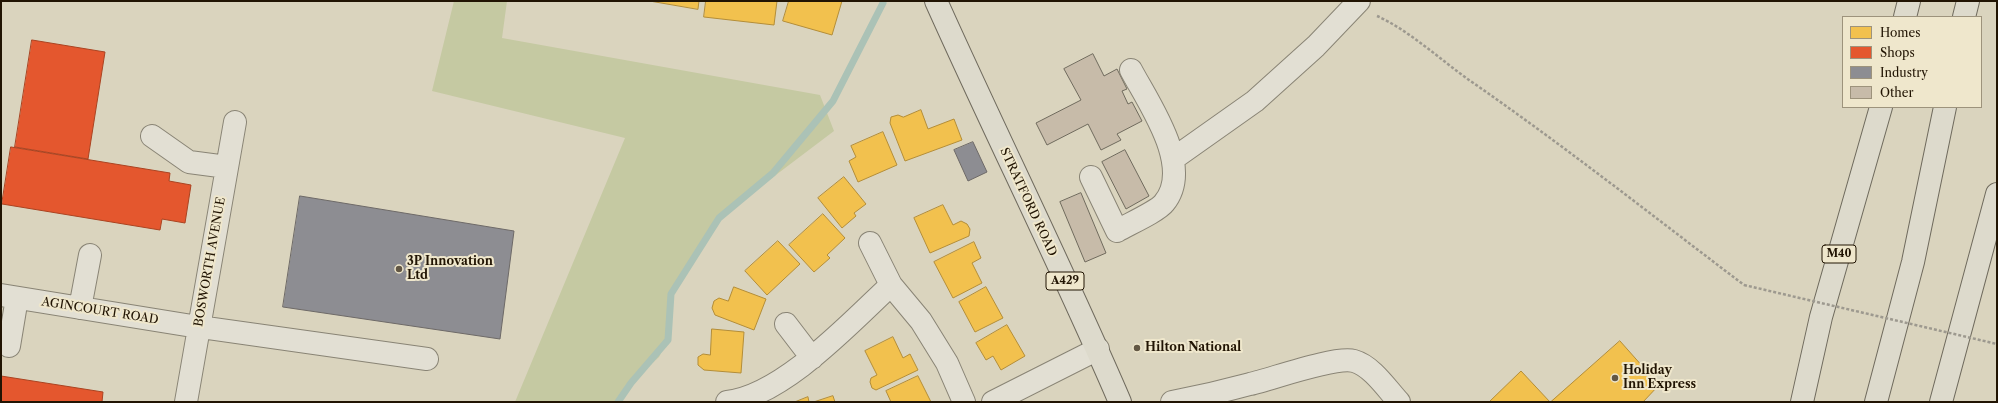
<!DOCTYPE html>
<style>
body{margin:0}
#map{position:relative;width:1998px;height:403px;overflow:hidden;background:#dad4be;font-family:"Libre Caslon Text",serif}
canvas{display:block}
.frame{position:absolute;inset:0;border:2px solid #211403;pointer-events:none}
.legend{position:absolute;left:1842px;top:16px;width:140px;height:92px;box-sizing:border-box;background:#efe7cc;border:1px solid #9d937c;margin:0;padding:5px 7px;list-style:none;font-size:12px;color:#211403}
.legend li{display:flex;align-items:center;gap:8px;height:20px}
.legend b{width:20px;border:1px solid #9d937c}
</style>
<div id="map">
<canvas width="1998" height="403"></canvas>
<div class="frame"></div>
<ul class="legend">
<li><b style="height:11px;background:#f2c14e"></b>Homes</li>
<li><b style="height:11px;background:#e4572e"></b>Shops</li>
<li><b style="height:11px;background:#8d8d92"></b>Industry</li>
<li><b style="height:11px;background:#c7bba9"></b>Other</li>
</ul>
</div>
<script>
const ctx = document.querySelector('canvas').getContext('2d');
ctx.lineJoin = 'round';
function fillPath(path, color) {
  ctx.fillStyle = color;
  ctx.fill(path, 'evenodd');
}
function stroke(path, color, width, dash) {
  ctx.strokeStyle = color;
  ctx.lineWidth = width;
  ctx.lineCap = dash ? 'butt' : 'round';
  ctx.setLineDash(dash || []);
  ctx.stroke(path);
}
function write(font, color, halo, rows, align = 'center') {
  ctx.font = font + ' "Libre Caslon Text",serif';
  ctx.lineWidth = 4;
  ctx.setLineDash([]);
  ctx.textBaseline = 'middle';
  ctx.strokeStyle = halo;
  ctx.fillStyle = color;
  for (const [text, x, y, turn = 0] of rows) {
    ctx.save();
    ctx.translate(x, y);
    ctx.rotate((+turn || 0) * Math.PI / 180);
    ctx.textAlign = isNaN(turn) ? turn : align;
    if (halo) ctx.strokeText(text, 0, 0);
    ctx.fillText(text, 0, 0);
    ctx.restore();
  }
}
fillPath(new Path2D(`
 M454 1H507L502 38 820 95 834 131 719 218 671 294 668 340 659 357 631 383 618 402H515L625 138 432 91Z`), '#c5c9a2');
const homes = new Path2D(`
 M650 1H699L698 9Z
 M706 1H777L774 25 704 17Z
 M789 1H842L832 35 783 21Z
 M921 110 928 129 954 119 962 140 905 161 890 123 891 117 898 115 903 117Z
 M883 132 897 165 858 182 849 161 856 157 851 146Z
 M844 177 866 204 854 213 856 216 842 228 818 198Z
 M943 205 953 225 961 221 967 224 970 229 969 236 930 253 914 218Z
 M823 214 845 238 827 255 830 258 814 272 789 245Z
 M778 241 800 264 767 295 745 271Z
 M974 242 981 258 972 263 982 283 953 298 934 262Z
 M734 287 766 299 754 330 715 315 712 308 714 301 719 298 728 301Z
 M986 287 1003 318 975 332 959 302Z
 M1007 325 1025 356 1001 370 993 356 986 360 976 343Z
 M712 329 744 332 741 373 704 370 698 365V357L703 354 710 355Z
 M893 337 903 358 910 354 918 370 876 390 872 388 870 382 871 378 877 375 865 351Z
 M1620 341 1659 385 1643 402H1489L1521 371 1550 402Z
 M918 376 931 402H891L886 391Z
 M833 396 835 402H814Z
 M808 397 809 402H795Z`);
fillPath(homes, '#f2c14e');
stroke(homes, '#b38d38', 1);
const shops = new Path2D(`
 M32 40 105 52 88 159 15 147Z
 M11 147 170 173 169 181 191 185 185 223 162 219 160 230 2 204Z
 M1 376 103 392 102 402H1Z`);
fillPath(shops, '#e4572e');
stroke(shops, '#aa4321', 1);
const industry = new Path2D(`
 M973 142 987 172 968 181 954 150Z
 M300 196 514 231 500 339 283 307Z`);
fillPath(industry, '#8d8d92');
stroke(industry, '#6d6967', 1);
stroke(new Path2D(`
 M618 402 631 383 668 340 671 294 719 218 773 173 833 101 883 3`), '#abc2b6', 7);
const building = new Path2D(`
 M1093 54 1104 76 1117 69 1127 89 1122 91 1128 104 1132 102 1142 121 1117 134 1121 140 1101 150 1088 124 1047 145 1036 123 1081 100 1064 69Z
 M1125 150 1149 196 1126 209 1102 162Z
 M1081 193 1106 253 1085 262 1060 202Z`);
fillPath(building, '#c7bba9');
stroke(building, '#6f6a5d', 1);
const minor = new Path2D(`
 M152 136 189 162 227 167
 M1173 159 1255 101 1316 46 1359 1
 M1091 177 1117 231C1127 225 1158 211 1164 203 1194 167 1149 104 1131 70
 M870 243 891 285 921 321 947 363 964 402
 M1 295 186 325 427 359
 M80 308 90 255
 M786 324 812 358
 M9 346 17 298
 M186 402 235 122
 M727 402C783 396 851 322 891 285
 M993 402 1098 349
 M1172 402C1198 397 1224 391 1250 384 1272 379 1335 356 1354 361 1372 366 1387 389 1399 402`);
const highway = new Path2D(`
 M936 1C996 135 1062 267 1120 402
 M1905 17 1909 1
 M1964 17 1968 1
 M1802 402 1821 317 1881 107
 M1876 402 1913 262 1945 107
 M1941 402 1997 194`);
stroke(minor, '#898475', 24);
stroke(highway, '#6f6a5d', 24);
stroke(new Path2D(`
 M1377 16C1407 29 1441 60 1469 80 1563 145 1653 216 1744 285`), '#9d998f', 2.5, [3, 2]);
stroke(minor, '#e2dfd3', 22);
stroke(highway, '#dddacc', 22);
stroke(new Path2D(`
 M1744 285 1997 344`), '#9d998f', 2.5, [3, 2]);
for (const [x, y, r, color] of [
 [399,269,4,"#625744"],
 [1137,348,4,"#625744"],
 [1615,378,4,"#625744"]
]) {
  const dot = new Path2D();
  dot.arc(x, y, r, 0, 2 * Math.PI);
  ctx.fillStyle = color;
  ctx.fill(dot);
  stroke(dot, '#efe7cc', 1.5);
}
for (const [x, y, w] of [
 [1839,254,34],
 [1065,281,38]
]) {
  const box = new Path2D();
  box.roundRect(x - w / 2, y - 9, w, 18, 3);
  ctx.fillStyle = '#efe7cc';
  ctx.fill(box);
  stroke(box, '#211403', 1);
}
write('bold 11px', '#211403', null, [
 ["M40",1839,254],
 ["A429",1065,281]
]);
write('12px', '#211403', '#efe7cc', [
 ["STRATFORD ROAD",1028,202,65],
 ["BOSWORTH AVENUE",210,262,-80],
 ["AGINCOURT ROAD",100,311,9]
]);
write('bold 12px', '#211403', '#efe7cc', [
 ["3P Innovation",407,262],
 ["Ltd",407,276],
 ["Hilton National",1145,348],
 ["Holiday",1623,371],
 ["Inn Express",1623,385]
], 'left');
</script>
